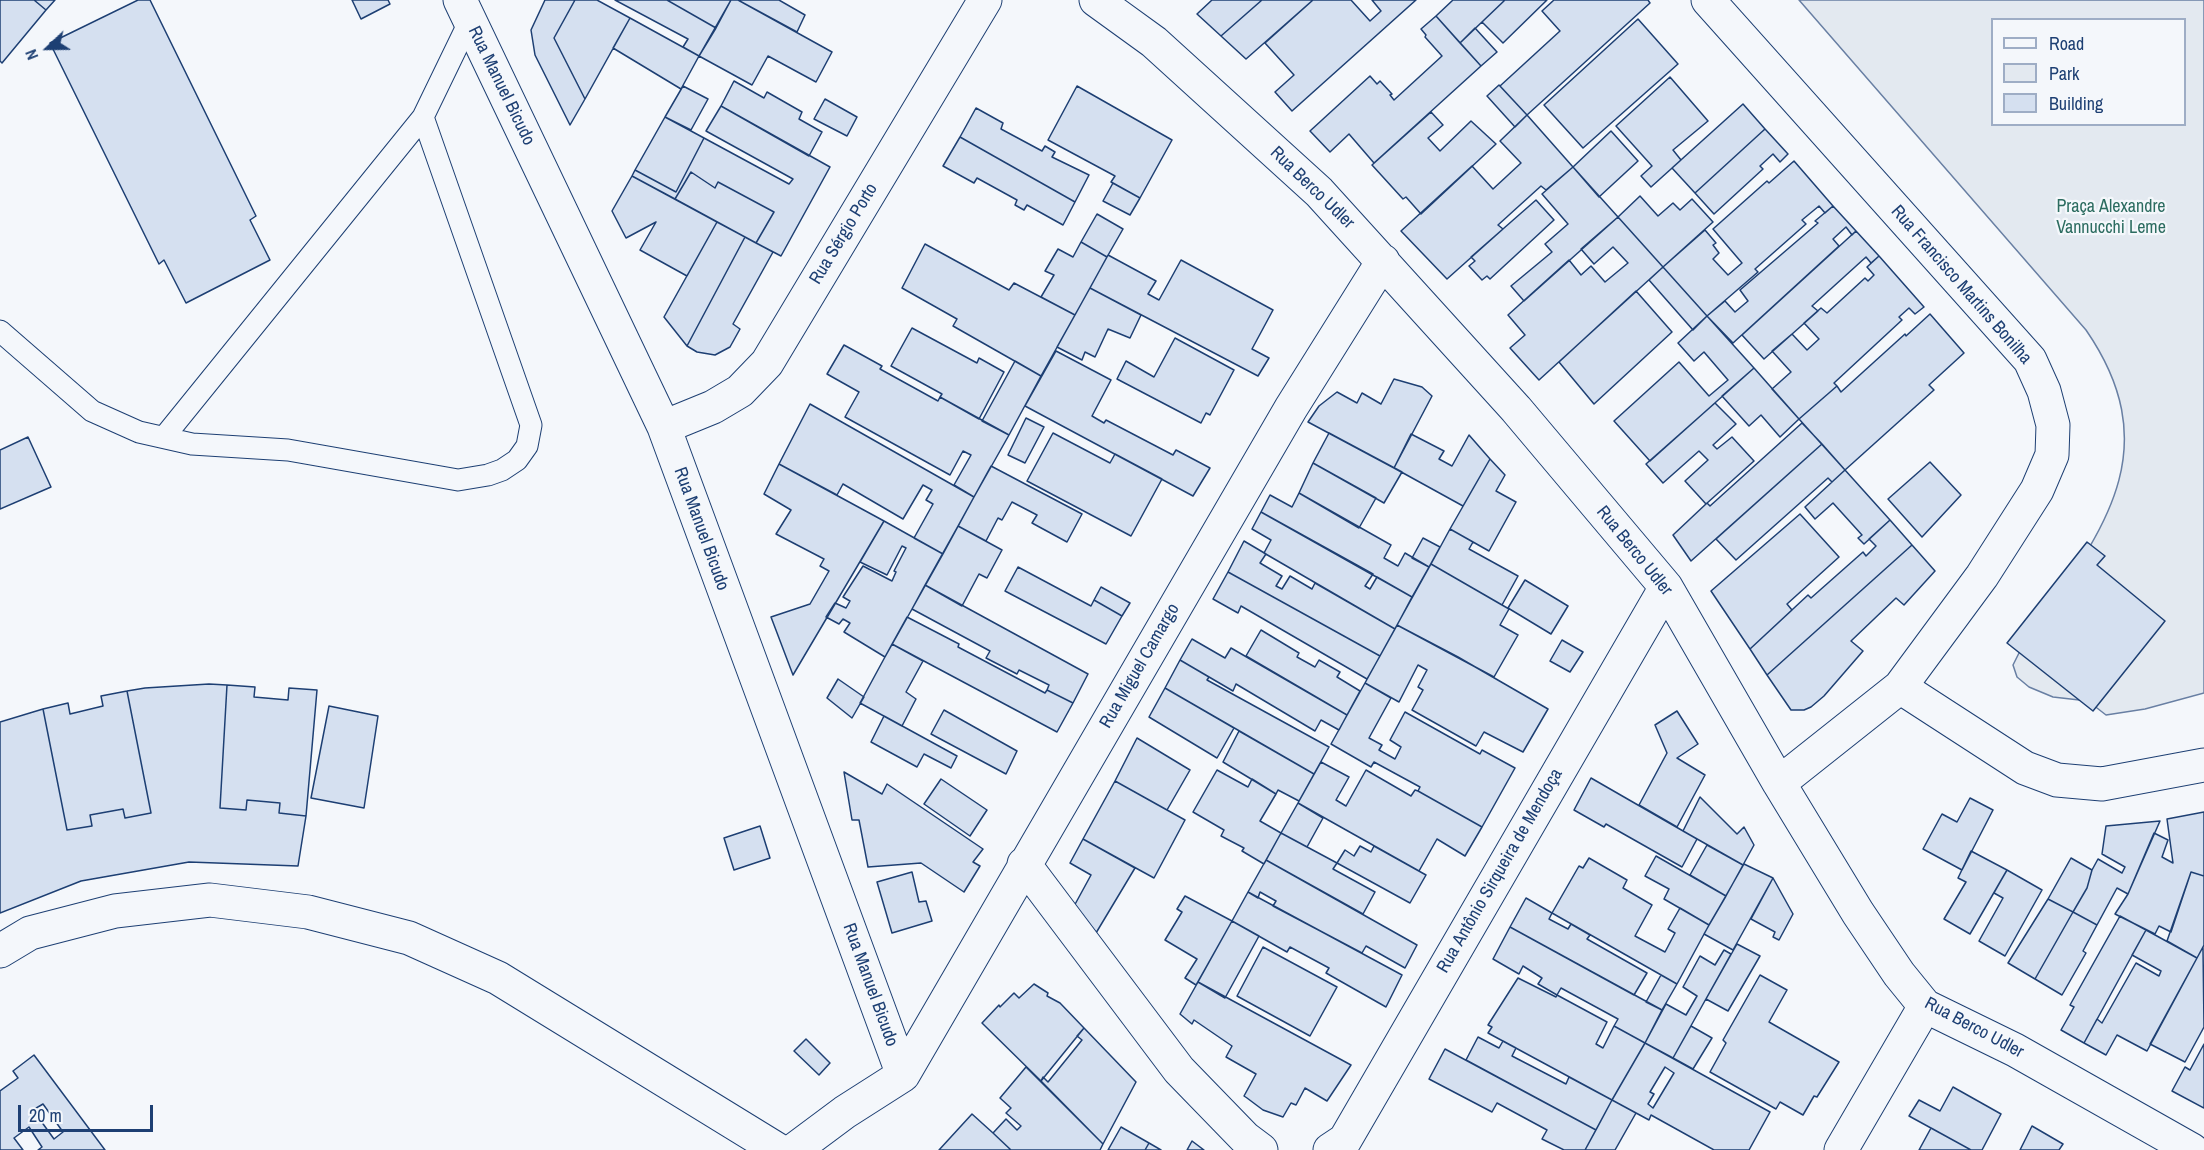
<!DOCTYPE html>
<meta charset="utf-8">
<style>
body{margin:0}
#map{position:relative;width:2204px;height:1150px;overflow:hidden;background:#f4f7fb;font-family:"Archivo Narrow",sans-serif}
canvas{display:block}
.legend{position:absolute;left:1991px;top:18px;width:195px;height:108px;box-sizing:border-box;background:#f4f7fb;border:2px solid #9eadc5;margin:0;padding:8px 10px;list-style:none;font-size:18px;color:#1d3f73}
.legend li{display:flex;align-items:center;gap:12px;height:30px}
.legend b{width:30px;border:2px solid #9eadc5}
.north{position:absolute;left:18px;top:18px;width:60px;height:60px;-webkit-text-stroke:4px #f4f7fb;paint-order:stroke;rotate:248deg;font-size:16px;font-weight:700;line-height:24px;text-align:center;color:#1d3f73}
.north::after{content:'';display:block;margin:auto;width:21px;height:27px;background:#1d3f73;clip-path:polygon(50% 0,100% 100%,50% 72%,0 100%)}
.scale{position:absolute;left:18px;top:1105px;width:135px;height:27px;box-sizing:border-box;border:3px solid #1d3f73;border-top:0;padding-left:8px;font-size:18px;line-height:21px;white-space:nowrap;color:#1d3f73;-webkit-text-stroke:4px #f4f7fb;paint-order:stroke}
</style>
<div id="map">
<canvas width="2204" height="1150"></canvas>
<ul class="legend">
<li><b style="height:8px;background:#f4f7fb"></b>Road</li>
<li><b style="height:16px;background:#e3e9f0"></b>Park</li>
<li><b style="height:16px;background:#d5e0f0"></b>Building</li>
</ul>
<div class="north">N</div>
<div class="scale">20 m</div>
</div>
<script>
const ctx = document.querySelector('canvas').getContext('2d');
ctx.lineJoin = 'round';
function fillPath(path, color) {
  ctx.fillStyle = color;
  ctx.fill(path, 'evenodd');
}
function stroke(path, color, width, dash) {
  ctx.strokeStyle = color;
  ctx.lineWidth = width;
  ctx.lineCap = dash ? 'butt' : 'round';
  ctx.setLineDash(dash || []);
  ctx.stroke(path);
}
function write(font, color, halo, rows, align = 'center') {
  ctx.font = font + ' "Archivo Narrow",sans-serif';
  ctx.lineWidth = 4.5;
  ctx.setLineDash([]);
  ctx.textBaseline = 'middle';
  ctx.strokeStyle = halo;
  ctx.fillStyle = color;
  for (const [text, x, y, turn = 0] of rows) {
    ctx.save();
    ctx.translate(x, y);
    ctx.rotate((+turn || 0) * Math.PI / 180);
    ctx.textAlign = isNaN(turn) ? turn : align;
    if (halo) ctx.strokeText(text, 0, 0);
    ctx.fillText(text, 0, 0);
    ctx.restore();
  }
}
const green = new Path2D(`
 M1799 0H2204V693L2145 709 2106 715 2088 701 2053 697 2029 687 2017 677 2013 665 2021 649C2093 542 2174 458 2086 330ZM1992 20H2184V124H1992Z`);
fillPath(green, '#e3e9f0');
stroke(green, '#687fa3', 1.5);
const building = new Path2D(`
 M0 0H34L46 10 2 63 0 61Z
 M34 0H55L46 10Z
 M138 0H150L256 216 250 220 270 260 186 303 164 260 159 264 50 43Z
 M352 0H388L390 4 361 19Z
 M545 0H575L554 38 585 99 570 125 535 55 531 30Z
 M575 0H597L630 18 585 99 554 38Z
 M615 0H667L716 28 699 56 683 47 688 39Z
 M667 0H731L716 28Z
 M731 0H738L832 52 816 82 768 56 752 85 699 56Z
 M738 0H779L805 15 797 32Z
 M1212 0H1262L1221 36 1197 14Z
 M1262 0H1313L1246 59 1221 36Z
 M1313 0H1351L1370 21 1381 11 1372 0H1416L1292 111 1275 92 1294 75 1265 43Z
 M1453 0H1505L1460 43 1436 16Z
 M1505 0H1547L1503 43 1482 22Z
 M1554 0H1648L1650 3 1527 115 1500 86 1560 31 1542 11Z
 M1436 16 1481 66 1374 163 1349 134 1330 152 1310 131 1370 76 1377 84 1380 81 1392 94 1390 95 1394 100 1442 56 1425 37 1426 35 1421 29Z
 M630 18 699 56 681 89 613 48Z
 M1638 19 1678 64 1583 148 1544 105Z
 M1475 28 1497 52 1481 66 1460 43Z
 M1670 77 1708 121 1673 150 1681 160 1651 187 1641 176 1652 166 1616 126Z
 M734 81 764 98 767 92 802 112 799 119 822 132 809 156 721 106Z
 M1499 85 1527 115 1515 127 1487 96Z
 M683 86 708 99 691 130 665 117Z
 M1077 86 1172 140 1140 198 1111 182 1115 176 1048 140Z
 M825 99 857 117 847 136 814 119Z
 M1743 104 1765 129 1695 193 1672 168Z
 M721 106 830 167 781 256 756 243 774 212 718 182 715 188 691 172 675 199 632 176 635 170 676 192 704 138 789 184 793 179 706 131Z
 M976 108 1003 123 1001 129 1042 151 1045 146 1055 152 1052 157 1089 175 1075 202 960 137Z
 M1431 112 1443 125 1428 138 1440 151 1471 121 1496 144 1421 214 1406 197 1403 199 1372 165Z
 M1527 115 1573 167 1546 190 1541 186 1498 225 1503 229 1447 279 1401 231 1472 166 1493 189 1521 163 1500 141Z
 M665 117 704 138 676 192 635 170Z
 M1765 129 1788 154 1780 162 1773 154 1760 166 1763 169 1714 214 1695 193Z
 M1611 131 1638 161 1599 197 1573 167Z
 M960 137 1075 202 1063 225 1027 205 1024 210 1015 205 1017 200 977 178 974 183 943 166Z
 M1794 161 1833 206 1825 213 1819 206 1802 220 1806 224 1755 269 1758 272 1707 316 1663 267 1705 230 1716 243 1713 245 1719 253 1713 259 1728 275 1742 263 1713 229 1767 181 1769 183Z
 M1573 167 1618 217 1524 301 1511 286 1552 252 1545 244 1568 224 1542 194Z
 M691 172 715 188 718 182 774 212 756 243 675 199Z
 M632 176 717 222 687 276 640 250 656 222 626 238 612 211Z
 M1113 183 1140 198 1130 215 1103 201Z
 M1640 196 1658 216 1673 203 1680 210 1692 199 1713 222 1663 267 1618 217Z
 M1536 200 1554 220 1490 279 1487 276 1482 280 1469 266 1475 261 1471 257Z
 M1833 206 1856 231 1852 235 1846 227 1833 239 1839 246 1733 343 1707 316 1725 301 1735 312 1748 301 1740 290 1818 223 1815 221Z
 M1097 214 1123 229 1107 257 1081 242Z
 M1618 217 1663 267 1539 380 1510 348 1525 335 1508 315 1569 260 1581 275 1591 266 1605 282 1628 263 1613 247 1594 264 1581 249Z
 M717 222 745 237 687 346 664 317Z
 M1856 231 1879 256 1871 263 1866 257 1812 306 1818 311 1764 359 1742 335Z
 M745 237 773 252 733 324 740 329 730 347 715 355 697 352 687 346Z
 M1081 242 1107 257 1075 315 1041 297 1054 275 1045 271 1058 249 1073 257Z
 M925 244 1009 290 1014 283 1075 315 1041 376 953 326 957 319 902 288Z
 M1108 255 1156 281 1148 294 1159 300 1181 260 1273 310 1252 349 1269 358 1258 376 1090 288Z
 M1879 256 1924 307 1915 314 1909 308 1899 317 1902 320 1834 383 1837 386 1799 419 1772 389 1791 372 1772 351 1792 334 1807 350 1819 339 1804 323 1821 308 1827 313 1865 278 1868 281 1874 275 1867 267Z
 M1663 267 1707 316 1693 330 1649 280Z
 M1090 288 1141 315 1130 338 1108 329 1095 357 1085 352 1082 360 1057 347Z
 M1636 291 1672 332 1594 404 1559 362Z
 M1930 314 1964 353 1929 385 1934 390 1845 470 1799 419 1837 386 1841 392 1905 334 1906 336Z
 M1707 316 1754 368 1650 461 1614 421 1679 362 1709 396 1728 380 1704 352 1694 361 1678 343Z
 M912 328 977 363 979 358 1004 372 979 419 940 397 942 394 891 366Z
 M1175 338 1234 370 1210 415 1206 413 1201 423 1117 379 1126 361 1154 377Z
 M844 345 882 366 880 369 938 401 940 397 1009 435 974 497 954 485 971 455 963 451 950 475 845 417 859 392 827 374Z
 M1056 351 1111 380 1092 416 1104 423 1106 420 1173 455 1176 450 1210 468 1193 496 1025 406Z
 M1015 361 1041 376 1009 435 982 421Z
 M1754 368 1799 419 1780 437 1761 415 1749 426 1722 396Z
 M1394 379 1422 387 1432 396 1394 468 1308 422 1319 406 1337 392 1357 403 1362 393 1381 404Z
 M1715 403 1736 424 1713 445 1717 449 1732 437 1754 461 1706 504 1685 481 1708 460 1699 451 1663 483 1646 464Z
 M810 404 974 497 943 554 914 538 933 504 926 500 932 490 923 485 903 519 843 484 837 495 779 464Z
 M1026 418 1044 427 1025 463 1008 455Z
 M1802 423 1822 444 1691 561 1673 535 1707 503 1710 506Z
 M1053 433 1110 463 1115 454 1162 479 1131 536 1027 481Z
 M1329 433 1402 472 1384 503 1313 463Z
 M1411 434 1444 451 1439 459 1452 466 1469 435 1490 459 1463 506 1394 468Z
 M28 437 51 487 0 509V450Z
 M1822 444 1845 470 1832 482 1828 478 1736 560 1716 539Z
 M1490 459 1505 475 1496 491 1516 502 1489 551 1450 529Z
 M1930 462 1961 495 1922 537 1888 499Z
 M1313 463 1376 498 1359 528 1299 493Z
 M779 464 884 521 793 675 771 617 810 604 829 571 820 566 824 559 776 534 791 510 764 494Z
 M991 466 1082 514 1067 542 1032 523 1037 515 1012 502 1002 520 998 518 986 541 958 526Z
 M1845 470 1890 520 1864 544 1858 538 1862 535 1833 503 1815 519 1805 507Z
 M1299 493 1391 545 1384 558 1398 566 1405 553 1429 567 1412 597 1261 512 1270 495 1292 507Z
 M1261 512 1373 574 1365 586 1370 589 1377 577 1412 597 1395 629 1264 553 1271 540 1252 529Z
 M1800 514 1839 557 1787 604 1792 610 1750 649 1711 591Z
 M1890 520 1912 545 1767 675 1750 649 1808 595 1811 598 1863 552 1866 556 1876 546 1869 539Z
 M884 521 943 554 885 657 844 632 850 623 843 619 839 624 826 617 835 603 846 608 850 601 843 597 863 566 892 581 896 572 894 571 906 548 902 546 887 575 860 562Z
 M958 526 1002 550 987 578 979 574 962 606 925 585Z
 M1450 529 1473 542 1469 549 1518 576 1502 605 1431 564Z
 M1423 538 1440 547 1429 567 1412 558Z
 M1244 541 1266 554 1260 563 1282 576 1276 586 1282 589 1290 576 1312 589 1315 583 1395 629 1380 656 1228 572Z
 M2087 542 2105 556 2097 565 2165 621 2093 711 2007 643Z
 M1912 545 1935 571 1904 605 1896 598 1851 641 1863 651 1824 696 1811 707 1804 710H1791L1767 675Z
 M1431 564 1509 609 1500 625 1518 635 1494 677 1397 625Z
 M1018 567 1091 606 1094 600 1122 616 1106 644 1005 591Z
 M1228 572 1380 656 1367 679 1241 606 1238 613 1213 599Z
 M1525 580 1568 606 1551 634 1508 608Z
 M925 585 1088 674 1073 703 1047 690 1049 685 1019 670 1017 674 986 658 990 651 912 609Z
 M1101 587 1130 603 1122 616 1094 600Z
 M907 617 959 644 958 647 1045 693 1047 690 1073 703 1057 732 892 644Z
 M1397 625 1458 657 1548 709 1523 752 1484 732 1476 746 1412 710 1423 690 1418 687 1427 670 1418 665 1399 702 1365 683Z
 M1261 630 1299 653 1297 657 1315 667 1319 660 1340 672 1337 677 1360 691 1347 715 1246 656Z
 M1192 639 1225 658 1231 648 1347 715 1339 730 1321 720 1315 731 1236 684 1233 691 1180 660Z
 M1562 640 1583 652 1570 672 1550 661Z
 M892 644 923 661 906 692 916 699 902 726 860 703Z
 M1180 660 1209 677 1207 680 1329 747 1314 774 1165 688Z
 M838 679 864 697 852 718 827 698Z
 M1365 683 1391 698 1369 738 1382 745 1379 750 1395 759 1401 747 1390 740 1405 712 1480 754 1482 750 1515 768 1482 827 1418 791 1420 787 1374 762 1371 767 1331 744Z
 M209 684 227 685 220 808 246 810 247 800 280 803 279 813 306 816 298 866 189 862 81 881 0 913V722L43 709 67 830 92 826 90 815 123 809 125 818 151 813 127 691 145 688Z
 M227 685 255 687 254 697 288 700 289 688 317 690 306 816 279 813 280 803 247 800 246 810 220 808Z
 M1165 688 1234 728 1217 758 1149 717Z
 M127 691 151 813 125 818 123 809 90 815 92 826 67 830 43 709 68 703 70 714 103 706 101 696Z
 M329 706 378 716 364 808 311 798Z
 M944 710 1017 751 1006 774 931 734Z
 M1677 711 1698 744 1677 758 1705 775 1677 827 1639 805 1667 753 1655 725Z
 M884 716 957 756 951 768 924 754 917 767 871 742Z
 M1239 731 1314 774 1299 801 1278 790 1276 794 1223 762Z
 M1137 738 1190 770 1167 810 1115 781Z
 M1321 762 1349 777 1336 800 1346 806 1366 770 1411 796 1415 790 1418 791 1482 827 1465 856 1437 839 1419 871 1298 803Z
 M1217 770 1248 787 1252 779 1276 794 1260 821 1281 833 1264 864 1242 851 1244 848 1221 836 1224 830 1193 812Z
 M844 772 882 794 887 784 983 849 973 862 980 866 964 892 921 863 868 867 859 820H852Z
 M1591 778 1697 839 1682 867 1606 824 1604 827 1574 810Z
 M941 779 987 810 970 836 924 804Z
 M1115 781 1185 820 1154 878 1083 839Z
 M1700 797 1737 834 1744 827 1754 845 1743 865 1683 831Z
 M1970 798 1993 810 1962 870 1923 849 1942 814 1957 822Z
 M1298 803 1323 818 1307 847 1281 833Z
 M2204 812V876L2191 872 2171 932 2159 926 2155 934 2115 914 2128 894 2154 833 2168 840 2162 857 2173 863 2167 819Z
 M2160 821 2128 894 2117 888 2097 925 2073 912 2087 888 2092 870 2098 859 2122 873 2125 867 2102 854 2106 826Z
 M760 826 770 858 734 870 724 838Z
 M1281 833 1337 863 1333 869 1375 892 1363 914 1266 860Z
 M1083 839 1135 868 1096 933 1073 908 1091 875 1070 863Z
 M1707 845 1743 865 1726 896 1690 875Z
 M1360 846 1371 852 1374 846 1426 875 1410 903 1337 863 1345 850 1354 856Z
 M1971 851 2007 870 1970 934 1944 919 1966 882 1958 878Z
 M1656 856 1726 896 1709 925 1664 899 1669 889 1645 876Z
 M1589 858 1627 880 1623 888 1652 905 1635 936 1665 952 1675 933 1668 929 1680 908 1709 925 1677 984 1552 913 1579 866 1583 868Z
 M2071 858 2092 870 2087 888 2073 912 2048 899Z
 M1266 860 1417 945 1405 968 1366 946 1362 953 1273 906 1276 901 1260 892 1258 898 1248 892Z
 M1744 864 1773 878 1733 950 1704 934Z
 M2007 870 2042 890 2005 956 1979 941 2003 898 1994 893Z
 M912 872 919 902 926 901 932 921 892 933 877 882Z
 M2191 872 2204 876V945L2197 958 2167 941Z
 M1773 878 1793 914 1779 940 1773 937 1775 932 1751 919Z
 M1248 892 1402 975 1386 1007 1326 973 1329 968 1290 947 1287 952 1232 921Z
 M1185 896 1232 921 1196 985 1185 978 1197 959 1165 940 1182 912 1177 909Z
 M1526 898 1552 913 1549 919 1568 929 1571 924 1590 935 1587 939 1647 973 1634 995 1510 927Z
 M2048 899 2073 912 2035 979 2008 963Z
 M2073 912 2097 925 2083 951 2086 953 2062 995 2035 979Z
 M2120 916 2146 930 2084 1043 2061 1030 2074 1007 2070 1005Z
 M1232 921 1259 936 1225 998 1198 982Z
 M1510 927 1662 1010 1645 1043 1614 1026 1618 1019 1561 988 1557 995 1538 984 1542 978 1523 966 1519 974 1493 959Z
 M2146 930 2197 958 2147 1051 2117 1035 2106 1055 2084 1043 2097 1019 2102 1023 2136 963 2159 976 2161 971 2132 955Z
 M1737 944 1760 956 1728 1011 1706 999Z
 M1263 947 1337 987 1310 1036 1237 996Z
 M2203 947 2204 1027 2185 1062 2150 1044Z
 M1724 950 1731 954 1673 1058 1645 1043 1666 1004 1686 1015 1697 996 1683 987 1700 956 1715 965Z
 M1661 975 1677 984 1662 1010 1646 1002Z
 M1760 975 1787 990 1769 1022 1839 1062 1817 1097 1814 1096 1803 1115 1780 1102 1776 1109 1710 1072 1726 1043 1723 1040Z
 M1518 978 1556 997 1557 995 1607 1022 1596 1044 1603 1048 1614 1026 1645 1043 1612 1100 1488 1033 1492 1027 1488 1025Z
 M1198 982 1351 1065 1327 1101 1305 1088 1296 1105 1291 1103 1283 1117 1263 1110 1247 1098 1244 1096 1256 1074 1226 1057 1232 1046 1194 1020 1192 1024 1180 1014Z
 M1034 984 1048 993 1047 996 1060 1003 1084 1028 1041 1081 982 1023 999 1005 1000 1007 1014 993 1019 998Z
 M1691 1026 1712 1038 1693 1069 1673 1058Z
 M1084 1028 1136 1082 1103 1144 1041 1081 1043 1077 1048 1082 1082 1040 1077 1036Z
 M1478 1037 1499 1048 1503 1041 1516 1048 1512 1056 1566 1084 1569 1077 1612 1100 1596 1130 1466 1060Z
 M806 1039 830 1063 819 1075 794 1051Z
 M1645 1043 1770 1112 1749 1150H1714L1651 1115 1649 1120 1612 1100ZM1665 1067 1674 1073 1653 1108 1648 1104 1654 1094 1650 1092Z
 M2204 1044V1108L2172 1091 2185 1067 2190 1070Z
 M1445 1049 1596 1130 1585 1150H1564L1542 1139 1547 1130 1497 1103 1492 1112 1429 1079Z
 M34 1055 105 1150H38L42 1147 29 1127 14 1138 23 1150H0V1091L18 1078 13 1071ZM43 1104 63 1132 54 1139 33 1110Z
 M1026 1067 1103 1144 1100 1150H1011L993 1133 1006 1119 1017 1130 1021 1126 1006 1113 1011 1108 1000 1098Z
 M1953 1087 2001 1114 1982 1150H1971L1909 1116 1919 1100 1940 1111Z
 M1612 1100 1636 1113 1615 1150H1585Z
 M972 1114 993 1133 1011 1150H939Z
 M2032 1126 2063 1144 2059 1150H2020Z
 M1121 1127 1149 1143 1145 1150H1108Z
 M1931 1128 1971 1150H1919Z
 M1192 1141 1204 1150H1187Z
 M1149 1143 1161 1150H1145Z`);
fillPath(building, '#d5e0f0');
stroke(building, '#1d3f73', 1.5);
const service = new Path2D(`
 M0 331 92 411 139 432 192 444 288 450 458 480 488 475 502 470 517 460 527 446 531 425 423 117 470 20
 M164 437 423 117`);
const minor = new Path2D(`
 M460 0 664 427 903 1075
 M1096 0 1154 42 1319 192 1516 409 1666 587 1779 783 1858 913 1899 974 1925 1006 2015 1050 2192 1150
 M1708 0 2030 360 2044 391 2053 425 2052 455 2037 490 1982 576 1900 687 1779 783
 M664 427 713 407 740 391 767 363 985 0
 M1900 687 2025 768 2057 780 2102 784 2204 765
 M1024 864 1179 1070 1245 1138 1261 1150
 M0 951 30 933 115 911 210 900 308 912 409 938 498 978 778 1150
 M794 1150 845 1112 903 1075 1291 408 1383 261
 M1330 1150 1345 1140 1666 587
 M1841 1150 1925 1006`);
stroke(service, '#1d3f73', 23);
stroke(minor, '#1d3f73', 35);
stroke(service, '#f4f7fb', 21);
stroke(minor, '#f4f7fb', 33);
write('18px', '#1d3f73', '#f4f7fb', [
 ["Rua Manuel Bicudo",501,86,64],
 ["Rua Berco Udler",1312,188,44],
 ["Rua Sérgio Porto",844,234,-59],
 ["Rua Francisco Martins Bonilha",1961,285,49],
 ["Rua Manuel Bicudo",701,529,70],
 ["Rua Berco Udler",1634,551,51],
 ["Rua Miguel Camargo",1140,666,-60],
 ["Rua Antônio Sirqueira de Mendoça",1500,871,-60],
 ["Rua Manuel Bicudo",870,985,70],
 ["Rua Berco Udler",1974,1028,28]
]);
write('18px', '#2c6c60', '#f4f7fb', [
 ["Praça Alexandre",2111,207],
 ["Vannucchi Leme",2111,228]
]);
</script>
